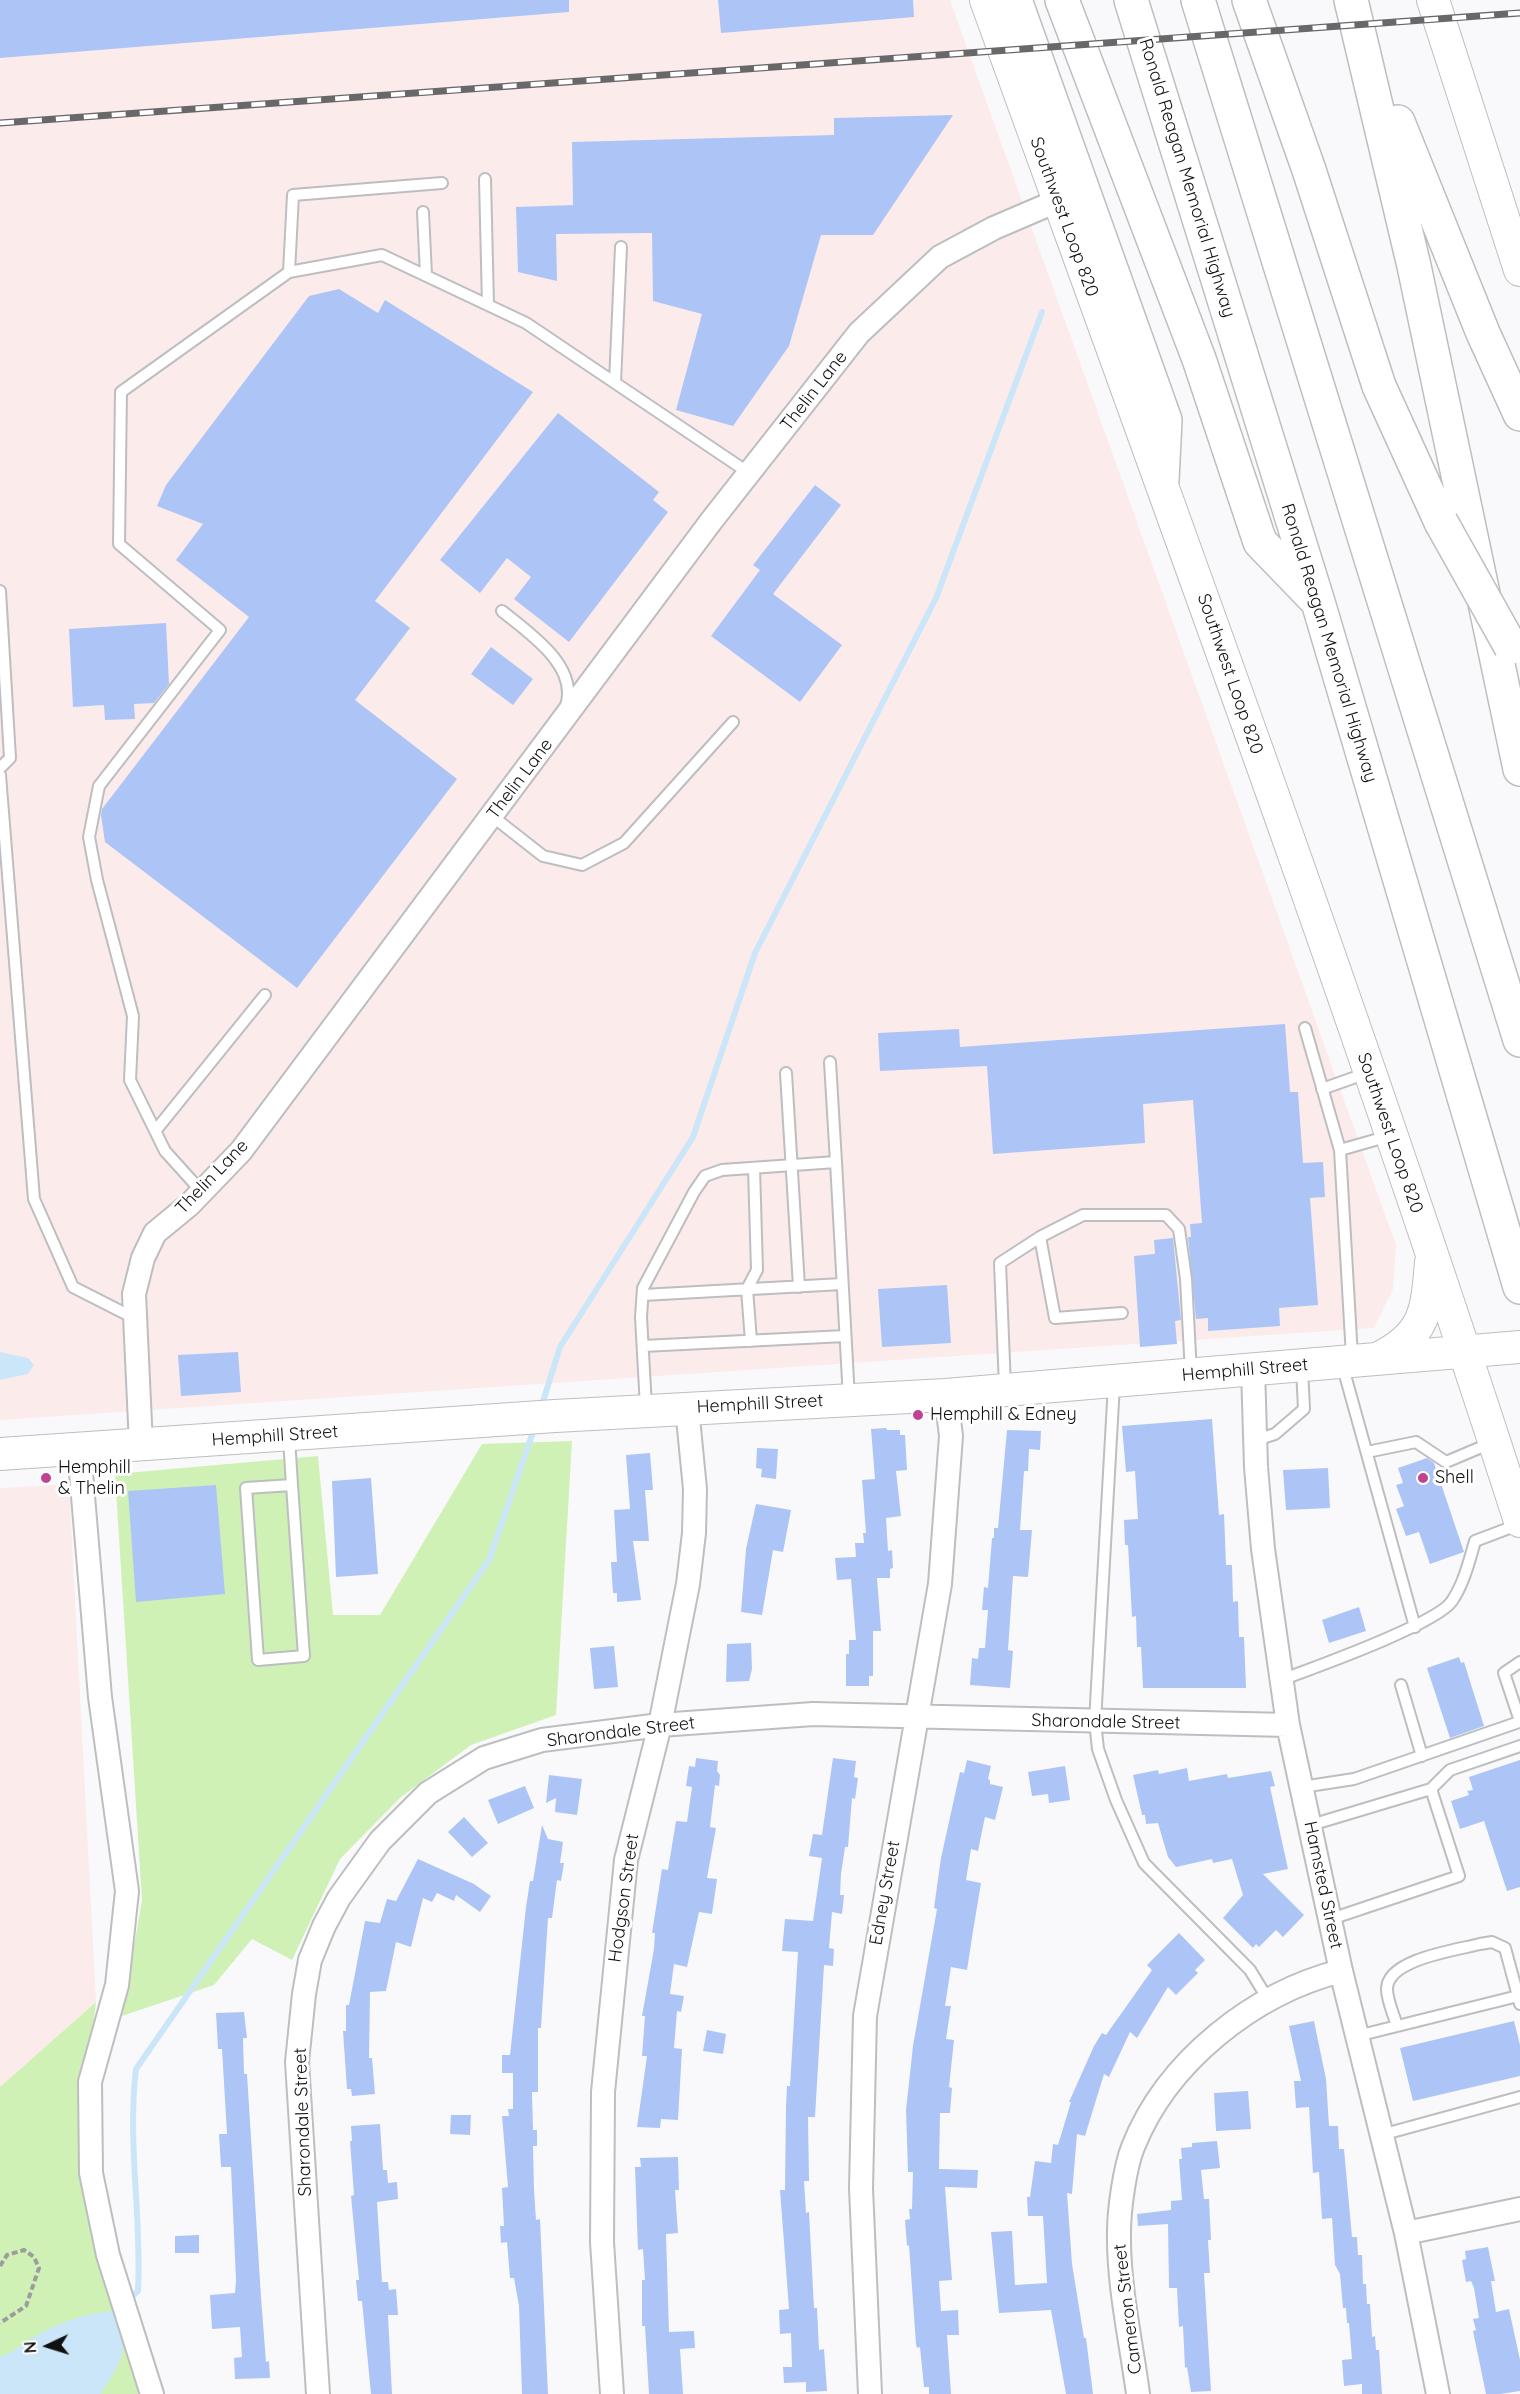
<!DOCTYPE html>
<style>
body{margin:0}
#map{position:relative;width:1520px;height:2394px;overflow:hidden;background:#f9f9fb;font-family:Quicksand,sans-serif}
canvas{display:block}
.north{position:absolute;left:18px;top:2316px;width:60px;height:60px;-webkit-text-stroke:4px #fff;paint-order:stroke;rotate:266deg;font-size:16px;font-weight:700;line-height:24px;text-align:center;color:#111112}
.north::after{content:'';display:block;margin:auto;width:21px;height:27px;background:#111112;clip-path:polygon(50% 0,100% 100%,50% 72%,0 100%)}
</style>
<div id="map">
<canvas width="1520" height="2394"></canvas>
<div class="north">N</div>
</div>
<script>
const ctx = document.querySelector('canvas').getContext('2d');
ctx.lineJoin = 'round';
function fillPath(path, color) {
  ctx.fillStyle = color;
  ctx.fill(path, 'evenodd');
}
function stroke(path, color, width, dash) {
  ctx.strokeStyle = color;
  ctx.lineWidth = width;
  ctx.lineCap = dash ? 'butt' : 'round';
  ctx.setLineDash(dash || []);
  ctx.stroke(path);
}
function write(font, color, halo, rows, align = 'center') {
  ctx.font = font + ' Quicksand,sans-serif';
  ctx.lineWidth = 6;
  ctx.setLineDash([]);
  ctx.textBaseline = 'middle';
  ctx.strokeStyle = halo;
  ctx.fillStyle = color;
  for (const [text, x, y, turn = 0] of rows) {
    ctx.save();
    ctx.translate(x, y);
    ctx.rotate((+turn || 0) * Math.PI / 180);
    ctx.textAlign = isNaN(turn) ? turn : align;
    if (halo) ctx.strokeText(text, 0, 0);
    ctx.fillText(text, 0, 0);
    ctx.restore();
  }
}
fillPath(new Path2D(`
 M0 0H950L1396 1245 1393 1289 1374 1328 0 1420Z
 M69 1484 96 2002 0 2087V1488Z`), '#fcebeb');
fillPath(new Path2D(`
 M572 1441 556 1715 471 1745 401 1797 340 1859 292 1960 252 1939 214 1985 122 2016 142 1900 115 1474 318 1456 333 1615H380L482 1444Z
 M96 2002 79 2148 89 2222 109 2277 158 2394H0V2087Z`), '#d0f1b5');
fillPath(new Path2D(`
 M0 1352 28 1358 34 1365 28 1374 0 1380Z
 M117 2311C129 2353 123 2358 101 2394H0V2357C13 2352 21 2345 32 2338 58 2323 87 2312 117 2311Z`), '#cce6f9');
stroke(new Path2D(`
 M541 1408 560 1347 693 1137 755 953 936 598 1042 312
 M127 2301 138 2291C142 2218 127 2143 136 2069L489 1560 535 1426`), '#cce6f9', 6);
fillPath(new Path2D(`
 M0 0H569V12L0 58Z
 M718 0H913L914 17 721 33Z
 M953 115 873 235H821L789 346 733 426 676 410 702 314 653 301 652 233 556 234 557 281 518 272 516 207 573 205 572 142 834 135V118Z
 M339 289 378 313 385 300 533 392 375 601 410 628 355 700 457 779 297 988 105 842 101 815 102 809 249 617 176 560 203 524 157 506 166 485 309 296Z
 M558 413 659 492 653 500 668 512 569 642 514 599 531 577 507 558 480 593 440 560Z
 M815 485 841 505 773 594 842 645 800 702 711 636 760 570 753 565Z
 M166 623 169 684 154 703 134 704 135 719 105 720 104 705 73 707 69 629Z
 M491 647 533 679 513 705 471 674Z
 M1285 1024 1290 1092H1298L1303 1163 1323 1162 1325 1197 1310 1198 1318 1305 1279 1308 1280 1326 1208 1331V1318L1196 1319 1188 1237H1191L1190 1224 1202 1223 1193 1100 1143 1104 1145 1143 993 1154 987 1066 880 1071 878 1033 959 1029 960 1047Z
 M1173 1238 1181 1320 1175 1321 1177 1344 1140 1347 1134 1256 1155 1254 1154 1240Z
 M947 1285 951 1343 882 1347 878 1289Z
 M238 1352 241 1392 181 1396 178 1355Z
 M1212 1419 1219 1515 1224 1514 1226 1565H1232L1233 1602 1238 1601 1239 1637H1244L1246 1688H1143L1141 1647H1137L1136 1616 1132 1617 1128 1545H1125L1124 1520 1138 1519 1135 1471 1126 1472 1122 1426Z
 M886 1428 887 1430H900V1435H905L907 1470 896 1471 901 1516 886 1518 888 1551 892 1550 893 1568 890 1569V1578H877L881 1631H873V1676H869V1686H846V1654H849V1640H856L851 1579 837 1580 835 1558 856 1557 855 1543H864L863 1533H866L862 1480 875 1479 871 1429Z
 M1007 1430 1041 1431 1040 1450 1029 1449 1028 1471H1024L1020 1530H1032L1028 1577 1013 1576 1008 1650 1013 1651 1010 1688 970 1685 972 1658 978 1659 979 1648H985L988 1610H982L984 1587 988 1588 992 1538H994V1528H998Z
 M757 1448 778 1449 776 1479 761 1477 762 1469 756 1468Z
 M650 1453 653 1490H645L649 1541H633L641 1600 617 1602V1593H613L611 1562H617L614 1510 630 1509 626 1455Z
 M1427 1458 1434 1463 1464 1552 1430 1564 1419 1532 1406 1536 1396 1509 1404 1506 1396 1485 1403 1483 1398 1468Z
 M1328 1468 1330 1508 1286 1510 1283 1470Z
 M371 1478 378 1574 336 1577 332 1481Z
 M216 1485 225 1594 136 1602 128 1491Z
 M756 1504 791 1510 783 1552 773 1550 762 1615 741 1612 746 1549Z
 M1359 1607 1366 1631 1329 1643 1322 1620Z
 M751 1643 752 1669 749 1681 726 1682 727 1644Z
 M614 1646 618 1687 594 1689 590 1648Z
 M1459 1657 1461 1663 1464 1662 1484 1726 1450 1738 1427 1668Z
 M696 1758 718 1761 717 1771 720 1775 719 1786 715 1785 710 1827 716 1828 707 1878 717 1879 712 1914 699 1912 687 1967 674 1964 670 1994 684 1996 681 2012 677 2011 674 2048 682 2049 678 2120 661 2119 660 2128 637 2127 647 2056H642L645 2016H642L654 1949 655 1933H652L662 1869 668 1870 676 1821 687 1822 692 1787 686 1786 689 1766 695 1767Z
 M833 1758 856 1761 854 1777 858 1778 855 1799 852 1798 848 1847H845L841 1874 840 1895H844L842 1914 832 1912 829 1948 834 1949 833 1966 824 1965 815 2117H808L809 2181H804L806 2213 809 2212 814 2308H817L819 2350 824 2349 827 2391 806 2392V2382L784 2383 783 2367H792L791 2333 780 2334 779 2310 789 2309 780 2190H785L786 2106 787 2086H790L798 1952 782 1951 785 1919 813 1921 822 1858 809 1856 813 1834 822 1835Z
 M967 1760 991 1766 988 1779 990 1780V1784L1003 1787 995 1820 985 1817 978 1851 971 1849 966 1880 981 1883 973 1931 967 1970 951 1967 945 2006H951L946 2039 954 2040 949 2087 952 2088 950 2113H940L939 2169 978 2170 977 2188 945 2187 952 2280 939 2281 941 2311 958 2310 959 2335H947L951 2394H929V2387H924L920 2347 917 2348 916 2344 909 2245 907 2246 905 2220 910 2219 909 2209H912L913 2172H908L906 2110 913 2046 937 1909 934 1908 941 1858 960 1772 964 1773Z
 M1520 1760V1887L1507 1891 1484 1821 1460 1829 1451 1801 1469 1795 1467 1791 1473 1790 1469 1777Z
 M1065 1766 1070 1800 1049 1803 1048 1794 1032 1796 1028 1772Z
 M1187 1768 1189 1781 1227 1774 1228 1778 1271 1771 1275 1786 1270 1787 1288 1869 1263 1874 1304 1915 1283 1937 1276 1930 1259 1947 1256 1944 1253 1948 1223 1918 1243 1895 1232 1859 1213 1863 1212 1859 1176 1867 1168 1857 1158 1823 1146 1824 1145 1815H1142L1133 1775 1158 1770 1159 1774Z
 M549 1775 582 1779 577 1815 555 1812 556 1798 546 1803Z
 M525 1786 534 1808 498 1824 488 1800Z
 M464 1817 488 1843 472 1857 448 1832Z
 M542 1825 548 1839 563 1842 560 1863H564L561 1881 557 1880 552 1918H548L541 2028H538V2092H532L533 2130H537V2146H533L534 2190 536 2220 540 2219 548 2394H522L519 2306 514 2278H510L507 2242 501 2243 500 2226H504L502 2188 508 2187 502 2116H509L508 2109H513V2073H502V2055H510L526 1907 530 1881H533Z
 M418 1859 474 1884 491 1896 480 1912 456 1895 454 1901 437 1893 432 1902 423 1898 411 1947 396 1942 386 1991 370 1992 369 2058H372L375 2094 352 2096 351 2089H347L343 2031H346V2005H349L365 1921 380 1923 387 1899 396 1901Z
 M1179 1933 1205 1960 1195 1970 1198 1973 1176 1995 1168 1987 1137 2038 1130 2032 1109 2077 1104 2074 1085 2136 1077 2134 1072 2194 1067 2193 1072 2264 1084 2338H1086L1093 2394H1066L1051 2310 999 2313 991 2232 1012 2231 1015 2285 1047 2283 1043 2216H1028L1027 2197H1030L1035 2161 1051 2163 1053 2144 1058 2145 1071 2102H1069L1094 2046 1102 2033 1106 2035 1152 1970 1147 1965Z
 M244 2012 247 2038H243L244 2074H247L261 2297 266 2362 269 2361 270 2378 235 2379 234 2358 242 2357 240 2327 212 2329 210 2295 235 2293 236 2280 231 2167H221L219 2134H227L222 2049H218L216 2013Z
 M1314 2021 1326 2079 1329 2126H1338L1339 2149H1344L1352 2237H1357L1358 2255H1362L1363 2284H1366L1367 2304H1370L1372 2337 1375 2336 1376 2350H1379L1382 2394H1362V2384L1344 2386 1342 2360 1352 2359 1349 2323H1347L1346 2308H1343L1340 2274 1335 2265 1332 2218 1322 2219 1319 2172 1313 2173 1309 2107 1296 2108 1294 2081H1301L1289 2026Z
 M1514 2021 1520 2045V2076L1413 2101 1400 2048Z
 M707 2030 726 2034 723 2054 703 2051Z
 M1248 2091 1251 2129 1216 2131 1214 2093Z
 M451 2115H471L470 2135 450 2134Z
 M380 2124 383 2170H387L388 2183 397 2182 398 2199 377 2202 382 2282H388L389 2290 396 2289 398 2315H388L392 2394H371L362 2301H358L356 2280H359L351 2196 354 2195 350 2141H352L351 2126Z
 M1217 2141 1220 2168 1201 2170 1204 2199H1209L1211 2240H1208L1210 2273H1204L1211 2391 1191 2392 1187 2367 1185 2368 1183 2326 1179 2327 1177 2288H1169L1168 2224 1138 2226 1137 2214 1171 2210V2201L1182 2200 1179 2159H1182L1181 2148 1192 2147V2143Z
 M678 2157 679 2190H675L678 2233 666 2234 669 2332 694 2331 695 2348 680 2349 683 2394H649L645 2326H642V2280H645L643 2249 638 2250 635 2167H641L640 2158Z
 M199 2235V2253H175V2236Z
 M1488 2247 1495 2281H1491L1496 2312 1509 2309 1520 2360V2391L1500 2394H1486L1473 2331 1476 2330 1473 2319 1479 2318 1474 2288 1471 2281 1466 2282 1462 2260 1466 2259 1465 2251Z`), '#adc5f6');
const service = new Path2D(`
 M485 179 488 305
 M423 212 426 275
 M289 272 293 195 442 183
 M615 382 621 247
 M0 591 10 758 0 768
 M502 611C529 633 579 666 566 706
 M0 775 34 1199 73 1287 134 1318
 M492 816 543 856 582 865 624 843 733 722
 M1305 1028 1340 1150 1352 1357
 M830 1062 836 1162
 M786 1073 799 1287
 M1322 1089 1367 1073
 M156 1130 265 995
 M1340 1150 1389 1136
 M202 1192 165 1151 130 1080 133 1016 97 880 89 837 99 786 220 630 119 544 121 392 289 272 382 255 526 323 749 473
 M1040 1237 1055 1318 1122 1313
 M643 1295 842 1284
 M751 1341 747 1289 757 1270 754 1168
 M643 1346 845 1336
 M1342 1364 1415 1627
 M1114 1384 1095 1722 1098 1749 1116 1800 1144 1863 1250 1970 1269 2001
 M1005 1387 1000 1263 1040 1237 1083 1215H1166L1179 1229 1186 1279 1191 1373
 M646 1407 641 1317 643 1288 694 1192 705 1176 722 1170 836 1162 849 1399
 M289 1438 292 1485 246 1488 258 1660 304 1656 292 1485
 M1256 1440 1275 1434 1304 1409 1302 1369
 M1367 1452 1416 1442 1446 1462 1491 1443
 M1520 1662 1504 1673 1520 1721
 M1281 1680C1313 1668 1437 1624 1452 1601 1464 1583 1469 1562 1475 1541L1520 1524
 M1401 1685 1422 1756
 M1302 1787 1354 1779 1519 1722
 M1431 1789 1450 1770 1520 1746
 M1311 1825 1431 1789 1459 1876 1331 1919
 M1397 2026C1394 2015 1387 2001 1387 1989 1387 1959 1457 1950 1480 1944L1492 1942 1505 1948 1518 1996
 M1357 2036 1518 1996 1520 2004
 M1381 2135 1520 2097`);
const minor = new Path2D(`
 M1253 1369 1256 1467 1263 1549 1288 1725 1341 1971 1406 2233 1438 2394
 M141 1445 134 1294 143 1258 155 1233 189 1205 241 1151 712 520 859 333 940 257 994 228 1057 201
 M79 1449 100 1697 127 1891 117 1985 90 2082 91 2173 108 2255 152 2394
 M1406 2233 1520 2209
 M318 2394 297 2062 304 1994 310 1960 324 1926 339 1898 380 1841 428 1793 484 1758 542 1740 660 1725 813 1714 1288 1725
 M612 2394 602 2242 603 2092 626 1860 660 1725 688 1584 694 1533 695 1489 687 1408
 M870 2394 861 2188 865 2016 940 1584 951 1436 946 1395
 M1138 2394C1131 2341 1118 2285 1119 2232 1119 2209 1125 2167 1133 2147 1167 2061 1254 1993 1341 1971`);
const secondary = new Path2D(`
 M986 0C1169 505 1355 1009 1520 1521
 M1433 0 1520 270
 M1379 1358C1426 1335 1427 1310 1431 1262
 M0 1454 555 1416 946 1395 1520 1347`);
const motorway = new Path2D(`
 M1015 0 1165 420 1162 480
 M1062 0 1199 359 1260 542 1314 598
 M1131 0 1318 602 1520 1287
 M1198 0 1520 1040
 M1249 0 1309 170 1379 386 1441 522
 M1351 0 1414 266 1520 769
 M1398 122 1483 333 1520 414`);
stroke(service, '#bdbec0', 14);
stroke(minor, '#bdbec0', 26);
stroke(secondary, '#bdbec0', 34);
stroke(motorway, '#bdbec0', 36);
stroke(new Path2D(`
 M0 2266 7 2255 24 2250 34 2257 39 2268 26 2306 0 2323`), '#9d9d9e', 4, [6, 3]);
stroke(service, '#fff', 10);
stroke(minor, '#fff', 22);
stroke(secondary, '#fff', 32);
stroke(motorway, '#fff', 33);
const rail = new Path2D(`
 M0 123 1520 13`);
stroke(rail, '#68686a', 7);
stroke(rail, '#fff', 4.5, [14]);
const motorwayBridge = new Path2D(`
 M1441 522 1511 647`);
stroke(motorwayBridge, '#bdbec0', 36, []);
stroke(motorwayBridge, '#fff', 33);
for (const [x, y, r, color] of [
 [918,1415,6,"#c04391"],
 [46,1478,6,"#c04391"],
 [1423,1478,6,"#c04391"]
]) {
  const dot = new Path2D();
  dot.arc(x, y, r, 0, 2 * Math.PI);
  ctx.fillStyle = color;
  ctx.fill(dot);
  stroke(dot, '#fff', 2);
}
write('18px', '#111112', '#fff', [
 ["Ronald Reagan Memorial Highway",1187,178,73],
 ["Southwest Loop 820",1064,217,70],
 ["Thelin Lane",814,391,-52],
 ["Ronald Reagan Memorial Highway",1329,643,73],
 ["Southwest Loop 820",1230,674,71],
 ["Thelin Lane",520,779,-53],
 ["Southwest Loop 820",1390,1133,71],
 ["Thelin Lane",212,1177,-46],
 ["Hemphill Street",1245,1370,-5],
 ["Hemphill Street",760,1404,-3],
 ["Hemphill Street",275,1436,-4],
 ["Sharondale Street",1106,1722,1],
 ["Sharondale Street",621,1732,-7],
 ["Hamsted Street",1323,1885,78],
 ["Edney Street",885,1893,-80],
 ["Hodgson Street",624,1898,-82],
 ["Sharondale Street",303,2122,-92],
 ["Cameron Street",1128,2309,-97]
]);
write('18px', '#111112', '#fff', [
 ["Hemphill & Edney",930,1415],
 ["Hemphill",58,1468],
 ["& Thelin",58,1489],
 ["Shell",1435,1478]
], 'left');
</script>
